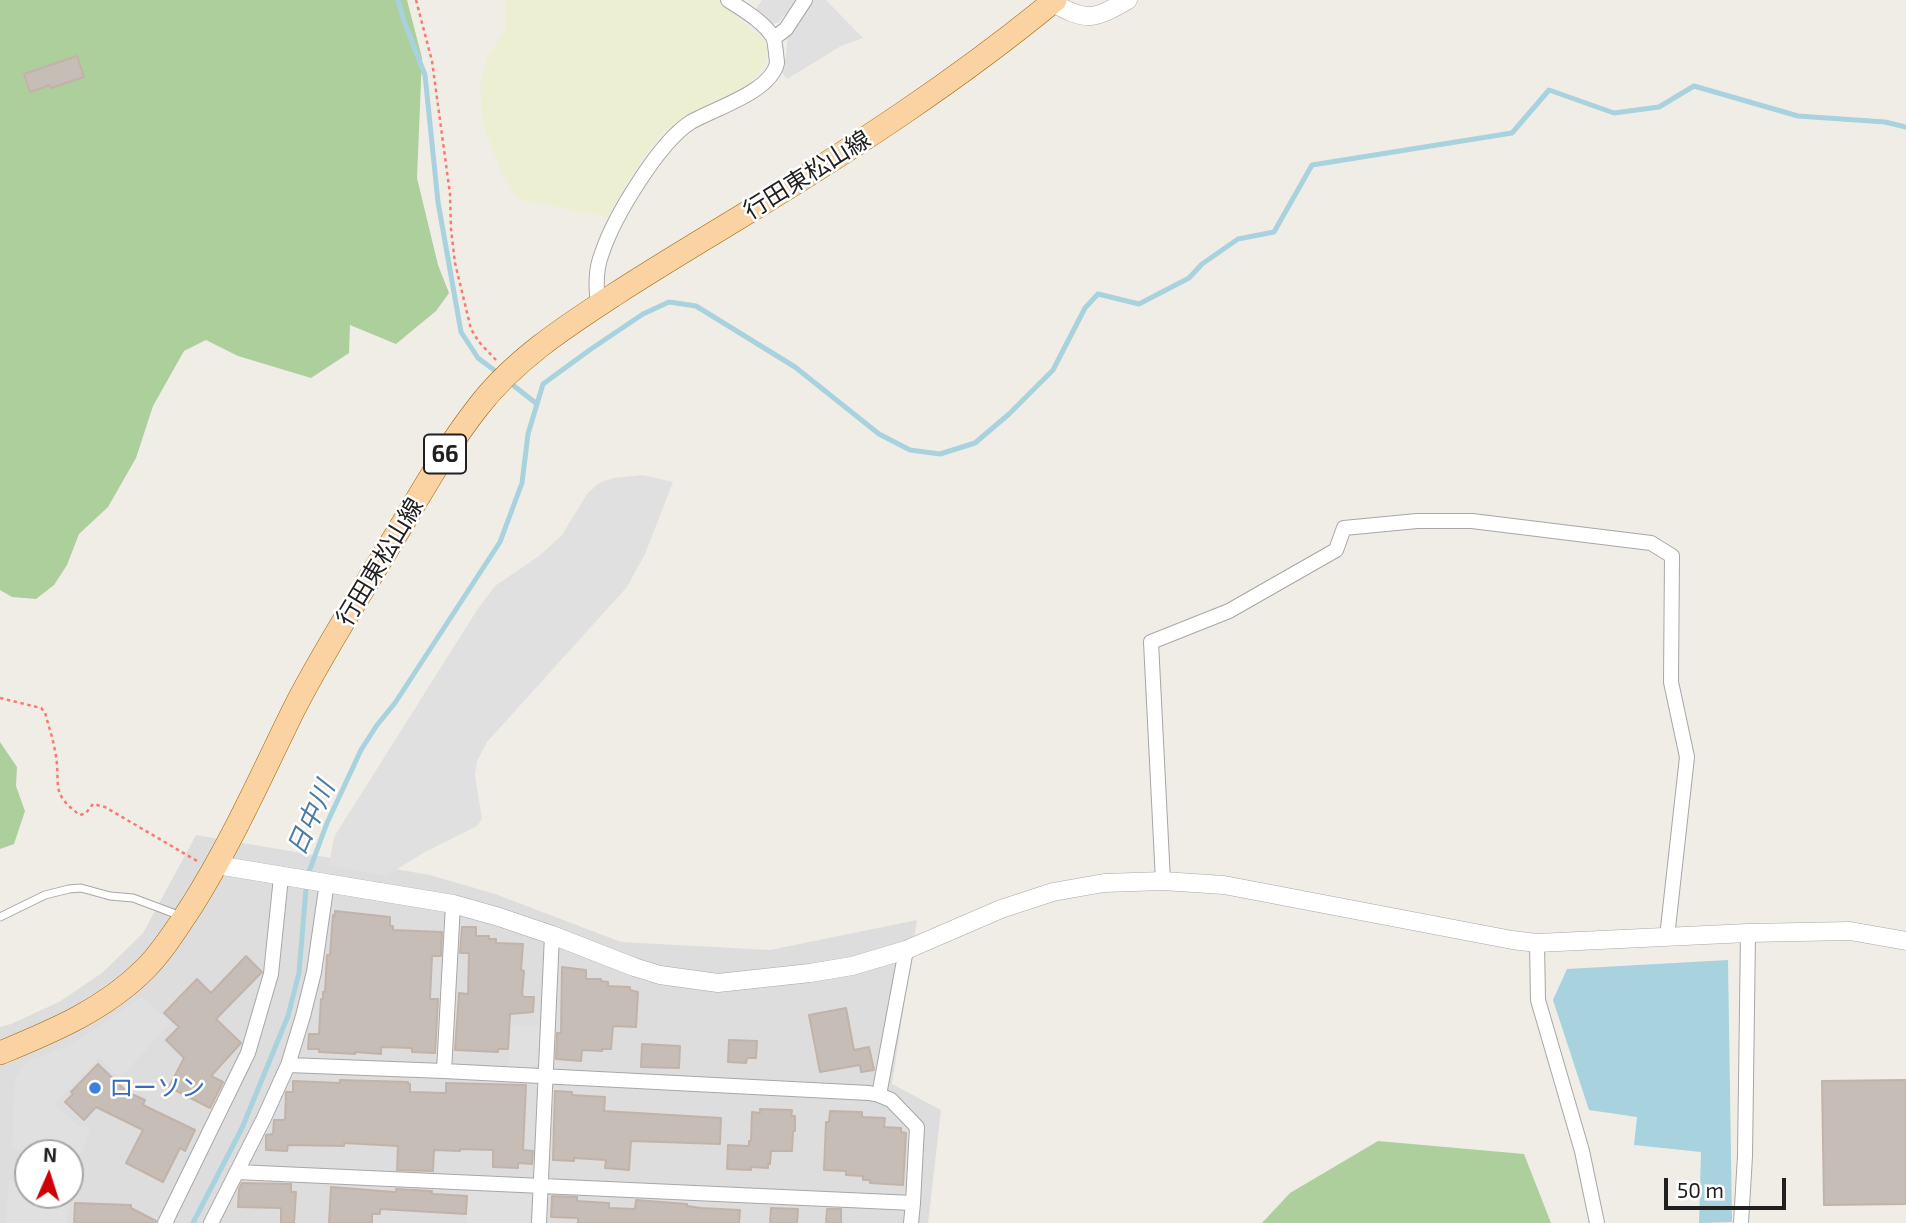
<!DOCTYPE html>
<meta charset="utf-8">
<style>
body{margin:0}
#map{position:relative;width:1906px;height:1223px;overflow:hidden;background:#f0ede7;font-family:"Exo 2",sans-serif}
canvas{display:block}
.north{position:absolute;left:14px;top:1139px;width:70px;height:70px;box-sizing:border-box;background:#fff;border:2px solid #a6a6a6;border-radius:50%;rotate:3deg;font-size:19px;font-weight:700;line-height:28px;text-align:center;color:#202020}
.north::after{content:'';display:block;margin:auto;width:24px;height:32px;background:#cd0207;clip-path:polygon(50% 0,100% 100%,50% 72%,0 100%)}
.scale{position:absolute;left:1664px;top:1178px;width:122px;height:32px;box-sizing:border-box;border:4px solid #202020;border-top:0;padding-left:9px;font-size:21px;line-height:24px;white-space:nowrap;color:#202020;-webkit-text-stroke:5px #fff;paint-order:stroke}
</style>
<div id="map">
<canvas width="1906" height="1223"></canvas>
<div class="north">N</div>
<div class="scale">50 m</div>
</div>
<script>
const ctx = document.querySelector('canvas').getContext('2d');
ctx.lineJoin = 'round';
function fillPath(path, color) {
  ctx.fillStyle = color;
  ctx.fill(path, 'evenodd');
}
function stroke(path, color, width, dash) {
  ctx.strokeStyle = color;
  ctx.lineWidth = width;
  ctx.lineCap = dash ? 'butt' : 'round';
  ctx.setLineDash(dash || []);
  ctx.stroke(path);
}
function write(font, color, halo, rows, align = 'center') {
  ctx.font = font + ' "Exo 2","Noto Sans JP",sans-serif';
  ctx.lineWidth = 5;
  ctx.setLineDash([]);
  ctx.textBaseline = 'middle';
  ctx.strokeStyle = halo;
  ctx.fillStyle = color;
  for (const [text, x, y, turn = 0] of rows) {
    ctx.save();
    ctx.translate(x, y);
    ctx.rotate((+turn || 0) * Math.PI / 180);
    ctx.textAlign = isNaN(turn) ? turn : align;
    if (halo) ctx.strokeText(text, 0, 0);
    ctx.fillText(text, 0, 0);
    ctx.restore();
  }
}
fillPath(new Path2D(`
 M196 835 430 875 495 894 621 942 770 950 917 920 892 1084 941 1110 928 1223H0V1027L11 1024 59 1002 102 973 143 933ZM28 1153H70V1195H28Z`), '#dedddd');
fillPath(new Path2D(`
 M505 0H721L744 24 763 38 769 51 763 68 750 83 694 112 664 131 645 154 607 217 517 199 502 174 483 125 480 86 487 57 505 31Z`), '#edefd2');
fillPath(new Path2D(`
 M0 0H407L422 58 417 178 438 265 449 293 436 311 396 344 350 325 349 353 311 378 238 356 206 340 184 351 153 406 136 458 108 507 79 534 67 565 54 585 36 599 12 597 0 590Z
 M0 742 17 767 16 786 25 811 14 844 0 849Z
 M1378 1141 1524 1154 1551 1223H1262L1290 1193Z`), '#accf9c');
fillPath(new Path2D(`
 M762 0H796V1L778 23 774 24 755 10Z
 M812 0H826L863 38 841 46 787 79 781 71 786 57 788 32Z
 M643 475 673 482 645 554 627 587 487 742 477 761 475 775 482 819 477 826 425 852 386 876 329 865 334 837 477 610 495 586 539 556 562 535 587 494 599 483 613 478Z
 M142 996 171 1023 120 1078 99 1058 54 1104 78 1125 91 1127 82 1154 12 1149 15 1078 27 1061 60 1049 85 1036Z
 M511 1025 540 1026 538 1063 530 1069 509 1068Z
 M9 1181 28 1182V1195H70V1184H75L67 1214 66 1223H6Z
 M468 1189 526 1191 531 1199 530 1223H466Z`), '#e0e0e0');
fillPath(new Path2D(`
 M1728 960 1732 1222 1699 1223 1701 1152 1634 1145 1637 1117 1589 1110 1553 1000 1567 969Z`), '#a8d2dd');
stroke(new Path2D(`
 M398 0 404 21 425 75 438 202 461 332 478 358 498 373
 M509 382 537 404
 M193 1223 242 1128 288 1016 299 973 307 877 327 823 361 750 377 725 395 703 500 542 522 483 528 434 543 384 591 349 643 314 669 302 696 306 795 367 879 434 910 450 940 454 975 443 1009 414 1053 370 1085 308 1098 294 1139 304 1189 278 1202 264 1238 239 1274 232 1312 165 1512 133 1549 90 1614 113 1659 107 1694 86 1798 116 1885 122 1906 127`), '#a8d2dd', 5);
const building = new Path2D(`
 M77 56 84 77 51 88 50 85 30 92 24 74Z
 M335 911 390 917V926H393V930L442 932 441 956H432L430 999H438L435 1053 412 1052V1048L381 1047V1054L355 1052V1054L319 1052V1049H308L309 1034H319L321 999H323V992H325L327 955H330L333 915 335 916Z
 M462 927H476V936H489V939H496V943L523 944 521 970 524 971 522 995 524 997H534L533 1012 510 1014 508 1049H498V1052L455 1050 459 993 468 994 469 953H460Z
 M246 956 262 972 216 1019 241 1043 211 1076 223 1082 210 1108 169 1087 184 1058 166 1040 179 1027 164 1013 197 979 211 993Z
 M562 967 586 970V979H601V981L608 982V986L630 987V990L638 992 636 1027 613 1026 611 1049H602V1051L582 1050 581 1061 556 1059 557 1033H561Z
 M846 1008 854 1050 869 1047 874 1070 861 1072 860 1065 820 1072 809 1015Z
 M729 1040 757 1041 756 1058H747L746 1063 728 1062Z
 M642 1044 680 1046 679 1068 641 1067Z
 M98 1064 127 1092 145 1100 143 1105 195 1130 185 1151 180 1148 163 1182 126 1163 143 1130 96 1107 84 1120 65 1102 73 1094 71 1092Z
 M340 1080 408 1082V1084H410V1092L446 1093V1083L526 1085 523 1150 533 1151 532 1164 518 1163V1168L493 1167V1150L460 1149V1151L434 1150 433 1171 397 1170 398 1146 344 1143V1146L288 1145 287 1151 266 1150V1135L273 1134 274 1120H285L286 1092H293V1081L340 1083Z
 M1906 1080V1204L1824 1205 1822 1081Z
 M555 1091 572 1092V1095L605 1097 604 1111 721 1118 720 1144 631 1141 629 1170 605 1168 606 1160 574 1158V1161L553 1160Z
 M760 1109 792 1110 791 1116H795V1131H793L792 1151H771L770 1164H768V1168L751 1167V1170L727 1169 728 1145 749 1146V1141H751L752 1112 760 1113Z
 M830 1111 862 1112V1117L885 1118 884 1127 901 1128V1132L906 1133 903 1185 870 1183V1180H863V1176L846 1175V1171L824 1170 826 1122H829Z
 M242 1183 291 1184V1192H296L294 1223H281V1208L238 1207 239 1189Z
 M331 1187 394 1192H396V1189L432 1191 431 1193 434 1194 467 1196 466 1214 380 1209V1214H372V1223H329Z
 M552 1196 577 1197V1201L609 1203V1208L635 1209 636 1200 687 1204V1206L701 1208 740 1210 739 1223H578V1218L551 1217Z
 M75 1203 131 1205V1208L156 1221 155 1223H74Z
 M771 1208 798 1209 797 1223H770Z
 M827 1209H841V1223H826Z`);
fillPath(building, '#c5bdb6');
stroke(building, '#c2b3a9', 2);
const service = new Path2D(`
 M0 917 45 895 69 889 81 888 110 896 133 898 181 916`);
const minor = new Path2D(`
 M774 38 786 29 805 0
 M598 305C596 288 595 270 602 253 614 217 659 142 691 122 713 109 771 92 777 63 777 59 776 56 776 52 775 47 775 41 773 37 763 21 743 10 728 0
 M1163 881 1151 642 1229 611 1336 550 1344 528 1417 521H1472L1651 543 1672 556 1671 682 1687 757 1667 937
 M1537 943 1538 1000 1582 1151 1597 1223
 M906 950 879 1095 891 1100 917 1127 913 1203 911 1223
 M288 1065 444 1071 869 1093 879 1095
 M444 1071 453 904
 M237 1172 913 1203
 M165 1223 248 1053 271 974 281 877
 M211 1223 264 1118 288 1065 303 1016 314 972 327 882
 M539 1223 552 935
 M1741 1223 1745 1156 1748 933`);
const tertiary = new Path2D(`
 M1052 2C1087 23 1094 19 1128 0
 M217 865 453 904 499 917 552 935 634 967 660 975 718 983 810 973 852 966 906 950 1001 909 1053 892 1104 883 1163 881 1224 885 1512 940 1537 943 1748 933 1850 931 1906 941`);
const primary = new Path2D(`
 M0 1053C53 1031 104 1010 145 969 163 951 177 928 191 907 231 844 261 776 294 709 323 652 358 598 391 543 419 497 445 449 478 407 514 360 565 327 614 295 657 267 701 241 745 214 852 149 958 80 1055 0`);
stroke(service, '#a7a7a7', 9);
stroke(minor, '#a7a7a7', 16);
stroke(tertiary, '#a7a7a7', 19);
stroke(primary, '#9a6402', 24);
stroke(new Path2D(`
 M416 0 432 61 450 194 451 229 455 263 471 329 479 342 496 360
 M0 698 41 708 45 712C48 725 53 738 55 751 62 784 48 792 80 815L86 813 93 804 105 807 197 861`), '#f87b70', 2.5, [3.5, 3.5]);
stroke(service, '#fff', 7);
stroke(minor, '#fff', 14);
stroke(tertiary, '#fff', 18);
stroke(primary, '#fbd2a1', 23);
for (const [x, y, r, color] of [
 [95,1088,7,"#3f7fe0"]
]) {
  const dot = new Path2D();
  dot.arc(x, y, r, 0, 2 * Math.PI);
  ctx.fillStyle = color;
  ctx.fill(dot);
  stroke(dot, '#fff', 2.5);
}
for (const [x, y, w] of [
 [445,454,42]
]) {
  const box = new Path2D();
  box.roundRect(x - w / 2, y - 19.5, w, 39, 5);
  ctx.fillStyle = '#fff';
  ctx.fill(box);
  stroke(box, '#202020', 2);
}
write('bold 23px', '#202020', null, [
 ["66",445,454]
]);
write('24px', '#202020', '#fff', [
 ["行田東松山線",807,175,-32],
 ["行田東松山線",380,562,-59]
]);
write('24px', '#366cbe', '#fff', [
 ["ローソン",109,1088]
], 'left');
write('italic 26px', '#4a7aa7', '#fff', [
 ["日中川",311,818,-66]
]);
</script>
